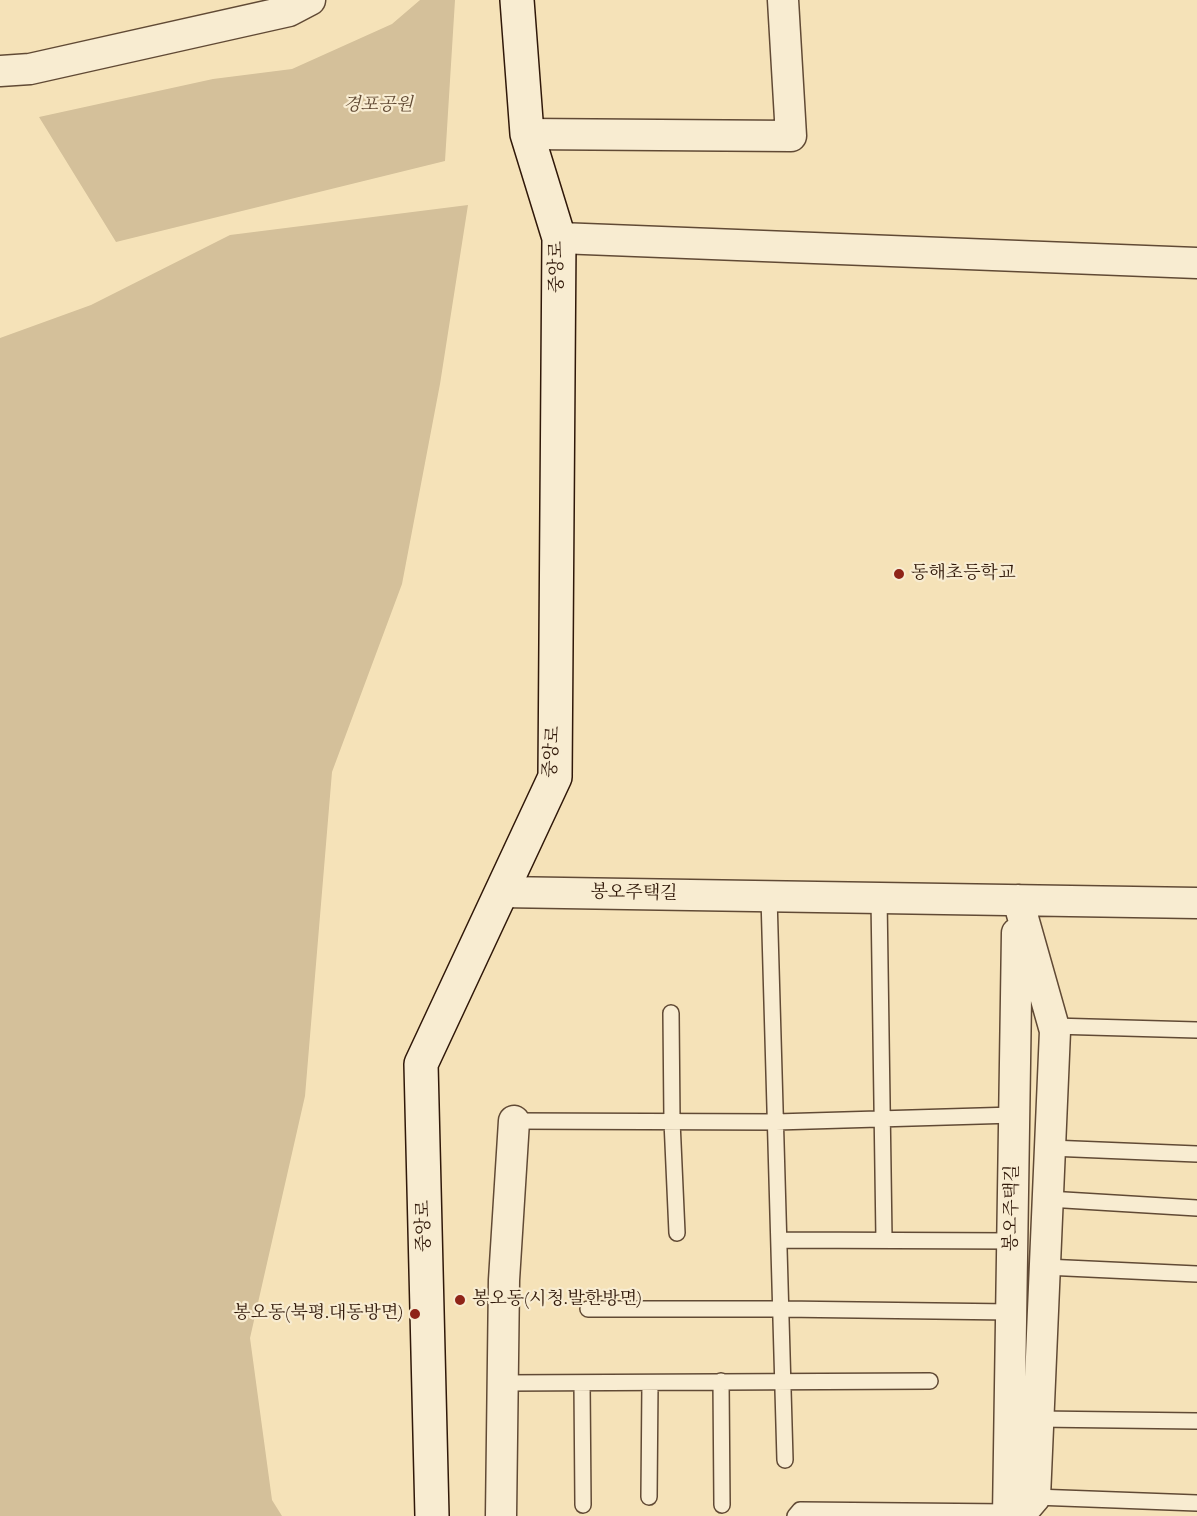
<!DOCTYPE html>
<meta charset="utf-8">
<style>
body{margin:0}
canvas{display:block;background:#f5e2b8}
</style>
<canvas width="1197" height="1516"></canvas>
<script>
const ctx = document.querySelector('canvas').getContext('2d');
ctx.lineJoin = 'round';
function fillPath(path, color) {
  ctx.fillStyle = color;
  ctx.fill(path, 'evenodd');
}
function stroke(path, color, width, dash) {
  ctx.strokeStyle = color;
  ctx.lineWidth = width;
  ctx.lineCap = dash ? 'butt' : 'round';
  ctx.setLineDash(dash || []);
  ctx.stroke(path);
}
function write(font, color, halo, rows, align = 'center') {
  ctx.font = font + ' "IM FELL Double Pica","Noto Serif KR",serif';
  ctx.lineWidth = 4.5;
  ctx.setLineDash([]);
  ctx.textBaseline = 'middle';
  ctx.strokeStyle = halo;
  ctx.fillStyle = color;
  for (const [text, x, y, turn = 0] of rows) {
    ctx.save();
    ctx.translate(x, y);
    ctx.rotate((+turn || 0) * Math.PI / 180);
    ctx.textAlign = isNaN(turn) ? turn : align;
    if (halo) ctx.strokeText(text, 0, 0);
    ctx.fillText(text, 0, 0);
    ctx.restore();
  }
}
fillPath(new Path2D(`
 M420 0H455L445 161 116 242 39 117 213 79 292 69 392 24Z
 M468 205 440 384 402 584 332 772 305 1096 250 1338 272 1500 282 1516H0V338L91 305 230 235Z`), '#d4c09a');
const lane = new Path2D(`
 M769 897 785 1460
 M879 898 884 1239
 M671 1013 672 1121 677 1233
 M1053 1026 1197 1030
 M514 1121 776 1122 1014 1115
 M1050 1148 1197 1154
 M1048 1199 1197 1208
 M780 1240 1012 1241
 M1045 1267 1197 1274
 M588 1309H782L1011 1312
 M721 1381 722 1505
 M503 1383 930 1381
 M582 1383 583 1505
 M1038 1419 1197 1421
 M649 1497 650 1383
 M1035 1497 1197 1503
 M795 1516 800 1510 1008 1512`);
const street = new Path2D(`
 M0 71 30 69 289 11 310 0
 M527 134 791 136 783 0
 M559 238 1197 263
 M501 892 1197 903
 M1018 900 1055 1031 1035 1497 1019 1516
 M501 1516 504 1280 514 1121
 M1008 1516 1017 933`);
const secondary = new Path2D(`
 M432 1516 421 1064 555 777 559 238 527 134 517 0`);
stroke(lane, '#614a35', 18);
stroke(street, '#614a35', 33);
stroke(secondary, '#301809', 36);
stroke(lane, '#f8ecd1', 15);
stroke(street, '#f8ecd1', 30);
stroke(secondary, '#f8ecd1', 33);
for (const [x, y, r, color] of [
 [899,574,6,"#8f2418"],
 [460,1300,6,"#8f2418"],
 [415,1314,6,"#8f2418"]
]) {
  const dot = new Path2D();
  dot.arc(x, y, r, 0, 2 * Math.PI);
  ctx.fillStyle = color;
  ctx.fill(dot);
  stroke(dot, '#f8ecd1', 2);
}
write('italic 18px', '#614a34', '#f8ecd1', [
 ["경포공원",378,106]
]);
write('18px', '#301809', '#f8ecd1', [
 ["중앙로",558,267,-91],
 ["중앙로",553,752,-86],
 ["봉오주택길",634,894,1],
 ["봉오주택길",1013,1208,-89],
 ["중앙로",425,1226,-91]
]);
write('18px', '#301809', '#f8ecd1', [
 ["동해초등학교",911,574],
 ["봉오동(시청.발한방면)",472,1300],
 ["봉오동(북평.대동방면)",403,1314,"right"]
], 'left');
</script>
